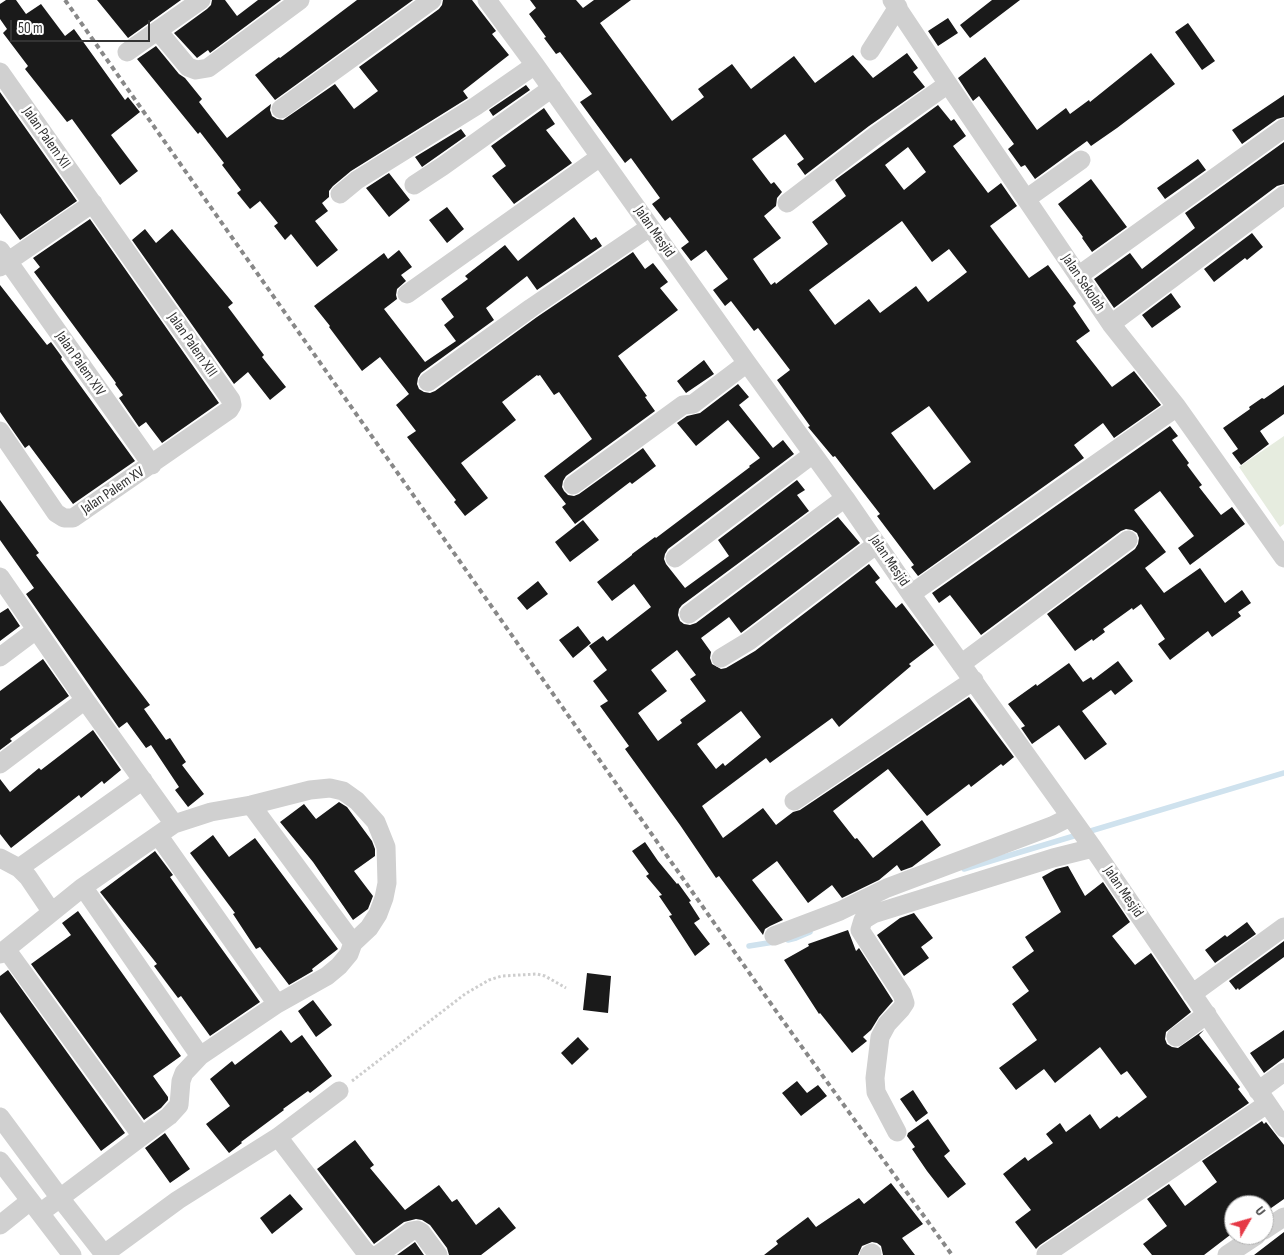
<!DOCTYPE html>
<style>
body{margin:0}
#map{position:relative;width:1284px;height:1255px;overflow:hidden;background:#fff;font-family:"Sofia Sans Condensed",sans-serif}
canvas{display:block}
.north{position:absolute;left:1224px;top:1195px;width:50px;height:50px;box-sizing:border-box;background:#fff;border:1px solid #adadad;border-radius:50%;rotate:52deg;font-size:14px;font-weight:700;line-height:20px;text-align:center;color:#333}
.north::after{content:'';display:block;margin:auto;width:18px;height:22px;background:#e63946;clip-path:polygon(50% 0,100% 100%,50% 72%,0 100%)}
.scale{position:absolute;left:10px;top:20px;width:140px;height:22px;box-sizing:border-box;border:2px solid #333;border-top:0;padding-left:6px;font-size:15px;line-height:18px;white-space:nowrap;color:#333;-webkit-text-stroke:4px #fff;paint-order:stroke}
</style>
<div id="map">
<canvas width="1284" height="1255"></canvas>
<div class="north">U</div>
<div class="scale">50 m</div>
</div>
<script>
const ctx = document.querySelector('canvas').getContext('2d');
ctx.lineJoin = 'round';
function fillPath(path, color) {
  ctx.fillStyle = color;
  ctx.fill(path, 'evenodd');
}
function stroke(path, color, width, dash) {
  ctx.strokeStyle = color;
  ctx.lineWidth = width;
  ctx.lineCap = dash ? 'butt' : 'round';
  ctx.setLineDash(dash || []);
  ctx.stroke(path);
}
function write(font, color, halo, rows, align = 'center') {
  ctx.font = font + ' "Sofia Sans Condensed",sans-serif';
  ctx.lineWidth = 5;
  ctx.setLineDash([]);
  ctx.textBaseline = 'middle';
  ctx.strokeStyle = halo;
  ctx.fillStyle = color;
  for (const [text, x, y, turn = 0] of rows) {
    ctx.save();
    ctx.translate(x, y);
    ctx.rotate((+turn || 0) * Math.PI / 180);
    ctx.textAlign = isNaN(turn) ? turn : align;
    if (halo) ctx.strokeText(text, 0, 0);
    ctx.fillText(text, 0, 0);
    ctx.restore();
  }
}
fillPath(new Path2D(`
 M1284 436V524L1280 527 1239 467Z`), '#e6ecdf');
stroke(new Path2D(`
 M964 869 1284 773
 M788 940 796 938 810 932
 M749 946 774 942`), '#cfe2ee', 5.5);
fillPath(new Path2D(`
 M6 0H16L26 14 41 4 65 36 74 29 125 100 128 97 140 112 111 135 138 171 120 185 72 119 67 122 25 69 28 66 3 33 7 29 0 19V4Z
 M97 0H181L128 38Z
 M212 0H225L237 16 258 0H281L210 53 208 50 197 58 174 33 207 9 211 5Z
 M357 0H413L275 100 255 75 279 57 280 58Z
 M443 0H472L496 31 492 34 509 55 463 91 468 98 351 171 333 186 329 191V197L322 203 328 211 315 221 338 250 317 267 291 234 285 240 274 226 278 223 260 201 250 209 237 193 241 190 222 165 224 163 200 132 198 134 137 59 156 46 179 74 185 78 202 99 199 102 227 138 271 104 270 110 272 116 277 119 283 120 335 84 354 109 378 91 359 67 439 9 442 5Z
 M530 0H576L583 8 594 0H631L600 23 672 121 704 97 698 89 732 64 751 89 794 56 815 83 853 55 873 78 907 53 918 68 913 72 925 87 869 126 805 175 797 164 804 159 785 134 752 159 771 184 774 182 782 192 777 198 776 206 764 216 781 238 753 259 771 285 775 282 776 284 828 244 812 222 846 196 835 180 938 105 951 121 954 119 966 136 953 146 988 193 1001 183 1017 206 990 226 1029 278 1048 265 1076 303 1073 306 1090 331 1076 341 1112 387 1134 371 1161 405 1114 438 1103 423 1074 445 1084 458 918 576 911 567 914 565 877 516 880 514 835 456 833 457 808 427 810 426 777 380 790 370 758 328 754 331 731 301 725 306 713 290 728 279 706 250 691 261 681 248 689 242 670 217 665 221 652 204 660 198 631 158 625 163 580 102 592 94 560 52 556 54 544 38 546 37 529 14 536 8ZM908 147 926 172 904 190 885 165ZM902 221 932 262 949 249 967 272 928 302 916 286 880 313 869 299 835 325 809 290ZM929 406 971 462 934 490 891 433Z
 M992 0H1020L970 38 960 25Z
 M948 18 958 33 938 46 928 31Z
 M1188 23 1215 61 1202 70 1175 32Z
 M1151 53 1175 84 1117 128 1091 146 1087 141 1035 179 1025 165 1021 167 1008 149 1014 144 979 96 973 101 958 78 985 57 1037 130 1066 108 1070 114 1089 100 1090 102Z
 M526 85 530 90 493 116 489 110Z
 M0 92 77 201 20 240 0 213Z
 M1284 95V117L1277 119 1242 144 1232 130Z
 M544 108 555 124 546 130 572 163 514 204 492 176 506 166 491 146Z
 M461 129 466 136 422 167 415 157Z
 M1284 142V184L1277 186 1114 308 1094 279 1130 253 1142 269 1195 228 1185 213Z
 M1198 159 1206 170 1165 199 1157 188Z
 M389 173 410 200 389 217 366 188Z
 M1091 179 1127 227 1092 252 1082 238 1083 237 1058 204Z
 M447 207 464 229 447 243 429 220Z
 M574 217 591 240 596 237 602 246 537 290 527 276 486 308 494 320 421 373 418 378 417 384 419 389 424 392 430 393 435 391 537 317 633 252 645 269 653 263 668 282 660 288 678 310 618 356 647 396 645 397 655 411 566 476 563 481 562 487 564 491 568 495 574 496 579 494 643 448 656 466 632 484 630 482 575 524 562 507 566 504 544 476 592 439 559 392 554 395 540 375 538 376 537 375 502 402 516 420 461 463 488 498 465 516 454 502 456 500 407 437 416 431 396 405 409 394 380 357 362 371 329 327 330 326 314 306 384 253 388 259 399 250 412 267 401 275 406 281 397 289 396 295 397 299 384 309 425 362 456 341 444 325 454 317 441 299 468 279 465 276 505 245 518 261Z
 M90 219 219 403 162 443 146 422 139 427 119 398 123 395 115 384 116 383 34 272 40 267 33 258Z
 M145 229 156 243 172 229 233 303 228 307 264 355 262 357 286 387 270 400 248 372 234 384 132 240Z
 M1252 233 1263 247 1247 260 1245 258 1214 282 1204 269Z
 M0 285 47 345 51 342 62 357 61 359 135 461 73 504 29 445 25 448 0 412Z
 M1171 293 1181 307 1152 328 1142 315Z
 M704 360 714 374 686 393 677 381Z
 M738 384 749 397 739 405 773 448 783 440 794 454 668 549 665 554 664 559 666 564 685 588 729 556 718 540 797 480 805 490 797 495 809 511 682 605 679 609 678 615 680 621 684 624 690 625 696 623 838 517 860 543 741 633 729 617 701 638 711 652 710 658 712 664 721 669 726 668 755 651 869 564 880 578 875 582 896 608 902 603 934 645 909 664 911 666 839 727 832 718 770 763 766 758 702 806 723 838 763 808 776 825 793 812 800 810 969 697 1014 757 1003 766 1001 764 971 787 969 784 927 816 888 769 833 811 855 839 857 838 873 858 922 820 941 845 912 867 901 871 897 865 879 880 842 898 832 885 808 903 777 861 752 880 783 920 770 926 765 929 763 935 719 876 716 878 680 825 625 749 629 746 600 706 608 701 593 681 607 670 589 646 603 636 607 641 651 607 634 584 612 601 597 582 632 555V554L655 537 656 538 750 467 749 466 760 458 728 420 696 446 677 423 687 416 700 413ZM677 650 696 675 690 679 706 701 680 720 682 723 658 741 638 713 667 691 651 670ZM741 711 761 737 725 766 723 763 716 769 697 744Z
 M1284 385V414L1260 431 1269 444 1241 465 1232 453 1238 449 1223 428 1250 409 1249 407 1262 398 1264 399Z
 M1170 426 1178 436 1172 440 1189 463 1187 465 1202 485 1199 487 1221 515 1232 507 1245 524 1190 565 1178 548 1194 536 1160 491 1134 510 1166 552 1145 568 1164 593 1200 568 1225 603 1242 590 1251 603 1238 612 1241 616 1212 637 1208 631 1170 660 1158 644 1165 639 1141 604 1133 610 1132 608 1103 629 1105 632 1093 641 1092 639 1075 651 1047 614 1135 549 1138 544 1139 538 1137 533 1132 530 1126 529 1121 531 981 635 950 595 939 603 932 593Z
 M0 500 39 553 36 555 150 705 144 709 166 740 170 738 186 762 182 765 204 794 188 807 175 790 179 787 151 745 146 748 127 722 119 728 26 594 34 588 0 540Z
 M583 520 599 540 570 562 555 542Z
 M538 581 548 594 527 610 517 598Z
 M8 608 20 626 0 641V613Z
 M578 626 591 643 573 658 559 640Z
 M43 659 69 696 10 739 12 741 0 750V691Z
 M1118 661 1133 681 1115 695 1111 690 1082 711 1107 744 1085 760 1059 725 1032 744 1021 728 1025 726 1008 704 1036 684 1037 686 1069 663 1083 682 1091 677 1093 680Z
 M93 730 121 770 104 784 102 781 81 798 79 795 11 848 0 834V779L10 792 39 768 41 770Z
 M339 802 347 807 372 841 375 849V856L354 871 373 896 368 909 353 920 313 862 280 822 304 804 316 819Z
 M213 835 229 857 255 838 338 949 312 969 313 971 289 985 260 947 256 949 233 914 235 913 190 853Z
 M645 842 658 861 677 884 678 883 691 901 689 902 700 919 694 923 710 944 695 956 669 916 672 915 659 896 662 895 646 876 649 874 632 851Z
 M155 851 173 875 170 877 260 1002 210 1036 181 996 178 998 154 966 157 964 100 892Z
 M1068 866 1085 896 1103 882 1130 922 1112 936 1135 965 1151 953 1191 1012 1166 1032 1165 1039 1167 1044 1172 1047 1178 1048 1204 1030 1199 1035 1240 1087 1238 1089 1249 1103 1040 1245 1036 1249 1015 1222 1031 1210 1003 1174 1025 1157 1028 1161 1053 1143 1046 1134 1060 1123 1066 1132 1090 1114 1100 1129 1117 1116 1119 1118 1147 1097 1127 1071 1121 1075 1100 1047 1055 1083 1044 1069 1016 1090 999 1068 1037 1040 1012 1004 1029 991 1012 967 1034 951 1025 937 1061 912 1042 877 1056 869Z
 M78 911 181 1056 153 1076 168 1097V1100L161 1108 144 1120 31 964 71 935 62 923Z
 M914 913 933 938 921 947 929 958 904 976 877 935 900 918Z
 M1247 922 1256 934 1215 963 1205 950 1225 935 1227 937Z
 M848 930 856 951 859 948 893 1001 879 1017 871 1030 863 1037 867 1041 852 1053 820 1013 819 1014 784 960 809 946 808 944Z
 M1284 941V957L1239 990 1238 988 1236 990 1229 981Z
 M8 970 125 1133 101 1151 0 1012V976Z
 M587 973 611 976 608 1013 583 1010Z
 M313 1000 332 1025 316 1037 298 1011Z
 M281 1030 291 1043 302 1035 332 1076 310 1093 308 1091 283 1109 284 1110 241 1142 242 1143 229 1153 206 1124 230 1106 210 1079 232 1061 235 1065Z
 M1284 1030V1058L1264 1073 1250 1053Z
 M578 1037 589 1049 572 1065 561 1053Z
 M797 1081 807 1093 818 1085 827 1096 801 1116 782 1093Z
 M913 1090 928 1113 916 1122 900 1099Z
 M928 1119 950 1151 944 1156 966 1184 948 1198 927 1171 912 1149 915 1147 907 1136 908 1133Z
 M1262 1121 1264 1124 1266 1122 1284 1145V1199L1264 1213V1205H1234V1232L1204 1255H1152L1143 1244 1167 1226 1147 1199 1169 1184 1185 1206 1217 1182 1202 1161Z
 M165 1133 190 1169 170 1183 145 1148Z
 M355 1140 374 1165 370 1168 405 1210 439 1185 452 1202 457 1199 476 1225 499 1207 516 1228 481 1255H449L447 1248 430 1225 422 1220 416 1219 404 1222 374 1244 317 1169Z
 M891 1183 923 1224 902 1238 915 1255H883L881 1246 877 1243 872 1242 862 1246 858 1255H764L778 1244 776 1241 808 1217 816 1227 859 1198 864 1204Z
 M290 1194 303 1209 272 1234 260 1218Z
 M1284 1232V1255H1254Z
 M415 1242 424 1255H397Z`), '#1a1a1a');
stroke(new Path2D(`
 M352 1081 465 994 489 980 502 976 537 974 545 976 566 988`), '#cdcdcd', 3, [2.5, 2.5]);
stroke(new Path2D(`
 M487 0 535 65 747 363 845 498 911 594 1093 848 1284 1128
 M892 0 948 84 1111 324 1177 407 1284 558
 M158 31 188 67 196 70 208 68 300 0
 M870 51 898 7
 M127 52 201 0
 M0 72 231 400 232 405 229 410 73 518H64L56 513 0 431
 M281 109 432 0
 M414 185 443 166 552 88
 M340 194 357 180 476 106 535 65
 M1026 199 1081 160
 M787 203 876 135 948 84
 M0 250 152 465
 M0 267 93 203
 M1078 276 1284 128
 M407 294 600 157
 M1111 324 1284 195
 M428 382 531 308 650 227
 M573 485 683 405 693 404 747 363
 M675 558 813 454
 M0 577 85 700 174 824
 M911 594 1177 407
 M689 614 845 498
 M0 657 36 630
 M721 658 749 641 877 544
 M961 664 1128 540
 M0 764 85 700
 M794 801 974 680
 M251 805 353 943
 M158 835 277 1004
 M0 858 19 868 28 877 51 911
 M19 868 143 780
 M774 936 840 911 887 888 1052 826 1070 817
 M6 949 141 1135
 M0 954 83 887 174 824 211 812 251 805 310 790 330 788 343 791 357 801 376 822 386 847 387 883 384 898 378 914 369 928 353 943 349 954 339 966 327 976 277 1004 200 1056
 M1192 994 1284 927
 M1176 1037 1207 1014
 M1258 1091 1284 1072
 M0 1117 60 1198 104 1254
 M897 1132 876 1092 875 1078 880 1037 887 1024 901 1009 905 1003 902 994 860 930 863 920 873 914 1053 858 1093 848
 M278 1137 364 1250 369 1255
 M0 1161 72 1255
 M40 1213 169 1116 179 1105 181 1081 184 1073 200 1056 83 887
 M0 1225 30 1201
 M1264 1230 1284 1217
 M1046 1254 1267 1104
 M103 1255 178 1200 278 1137 339 1091
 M378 1255 411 1231 417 1230 421 1232 438 1255
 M869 1255 872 1253
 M1227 1255 1257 1235`), '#d0d0d0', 19);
stroke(new Path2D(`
 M65 0 781 1018 952 1255`), '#888', 4, [5, 4]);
write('15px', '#333', '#fff', [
 ["Jalan Palem XII",46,138,55],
 ["Jalan Mesjid",654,232,55],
 ["Jalan Sekolah",1083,283,56],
 ["Jalan Palem XIII",192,345,55],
 ["Jalan Palem XIV",80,364,55],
 ["Jalan Palem XV",113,491,-34],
 ["Jalan Mesjid",889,561,56],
 ["Jalan Mesjid",1123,892,56]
]);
</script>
